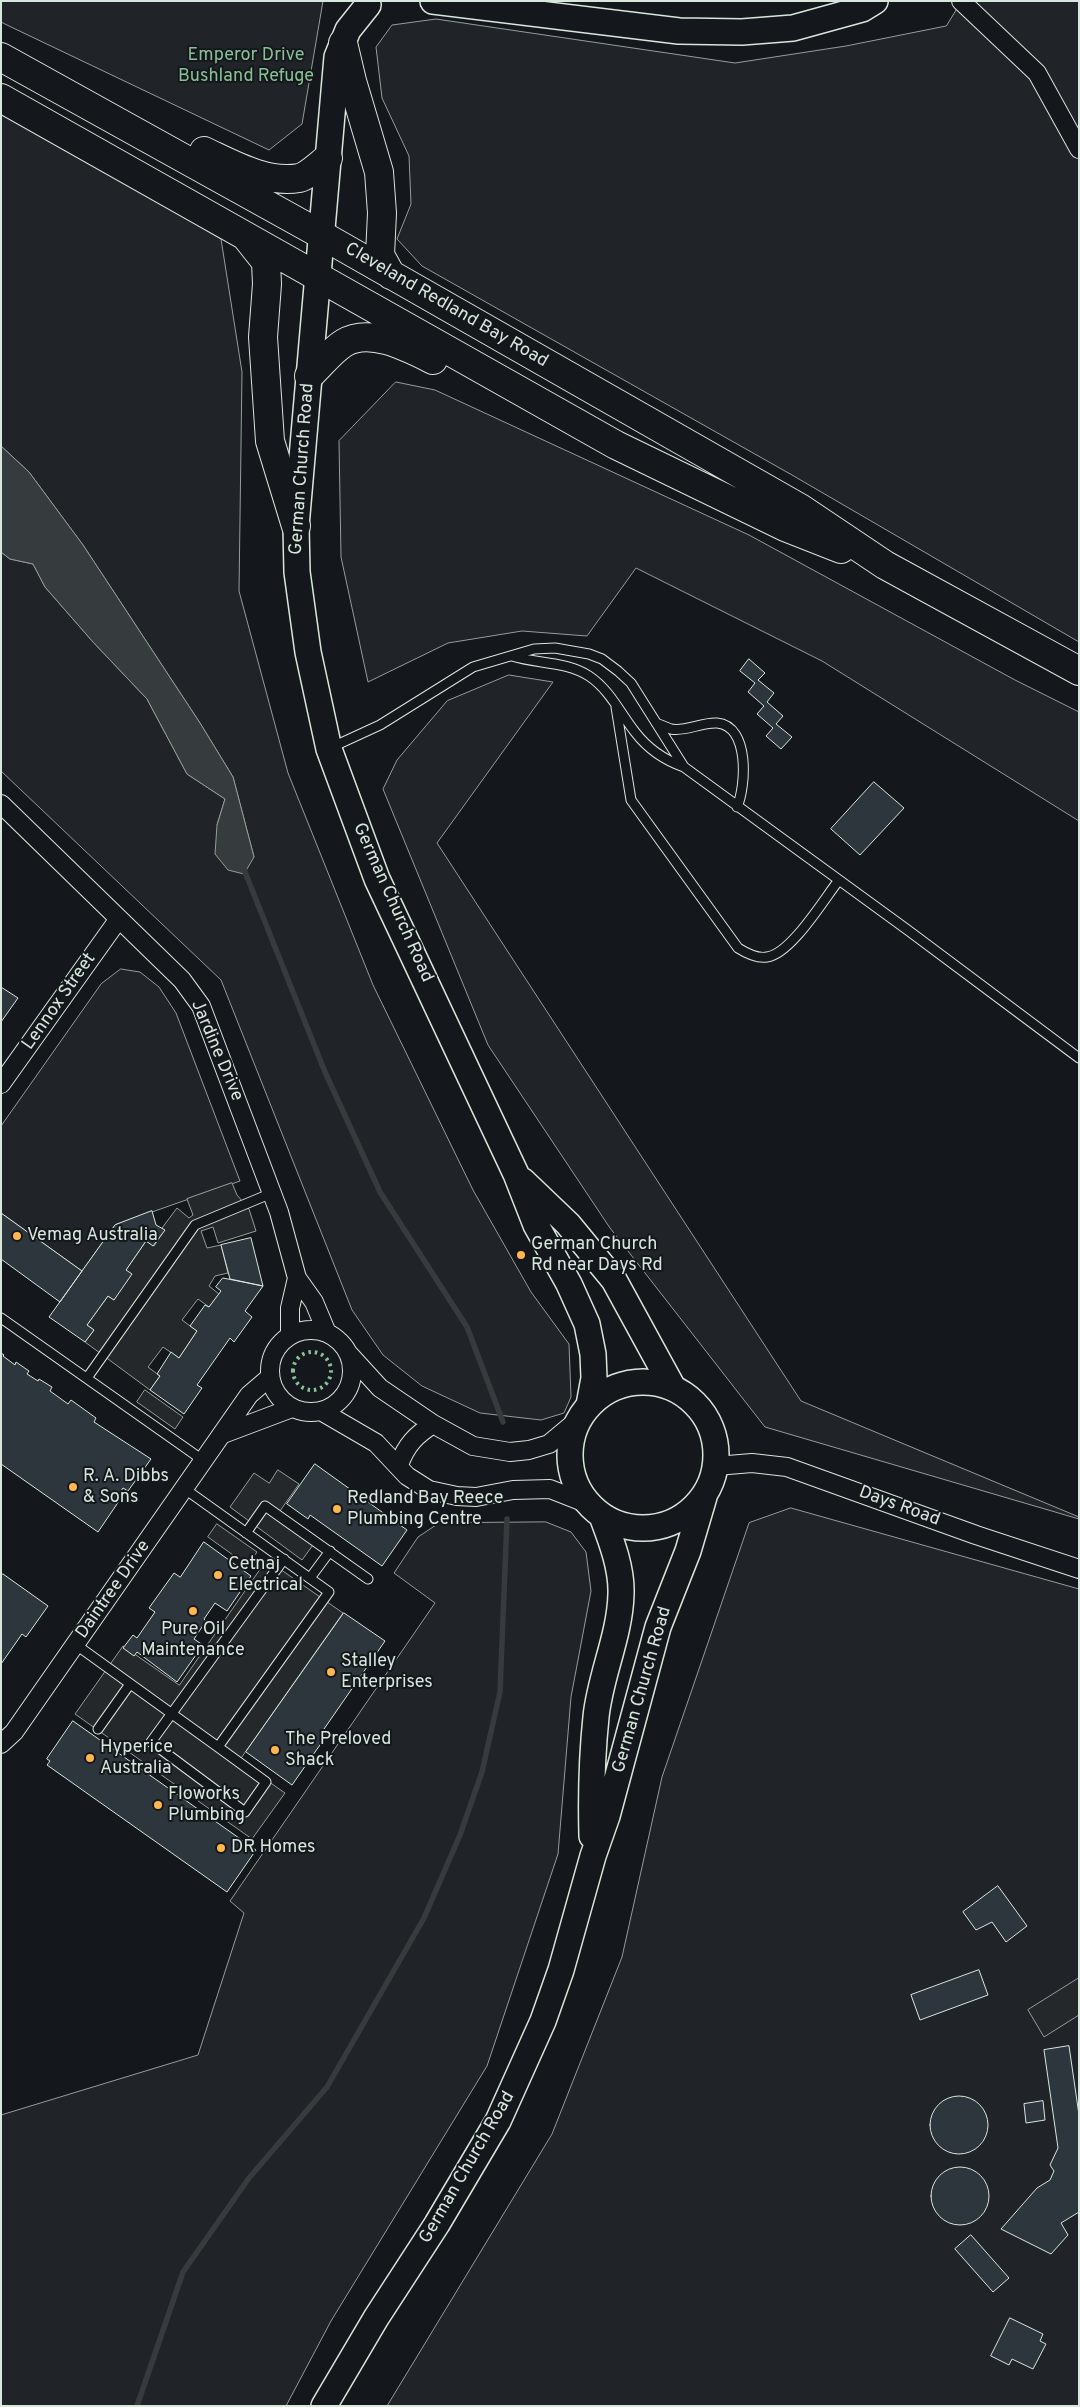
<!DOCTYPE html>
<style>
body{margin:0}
#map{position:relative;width:1080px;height:2407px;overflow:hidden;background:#14181c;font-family:Overpass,sans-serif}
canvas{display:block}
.frame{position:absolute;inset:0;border:2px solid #d8e6dc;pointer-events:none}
</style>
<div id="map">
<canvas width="1080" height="2407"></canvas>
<div class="frame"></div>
</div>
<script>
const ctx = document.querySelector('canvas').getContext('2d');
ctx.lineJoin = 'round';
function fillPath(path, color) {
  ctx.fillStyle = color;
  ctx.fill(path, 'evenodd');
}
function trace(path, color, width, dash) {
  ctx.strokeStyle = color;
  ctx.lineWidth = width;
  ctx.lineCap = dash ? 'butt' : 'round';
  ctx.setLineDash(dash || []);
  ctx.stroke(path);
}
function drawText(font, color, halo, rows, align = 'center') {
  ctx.font = font + ' Overpass,sans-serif';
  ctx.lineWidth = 4;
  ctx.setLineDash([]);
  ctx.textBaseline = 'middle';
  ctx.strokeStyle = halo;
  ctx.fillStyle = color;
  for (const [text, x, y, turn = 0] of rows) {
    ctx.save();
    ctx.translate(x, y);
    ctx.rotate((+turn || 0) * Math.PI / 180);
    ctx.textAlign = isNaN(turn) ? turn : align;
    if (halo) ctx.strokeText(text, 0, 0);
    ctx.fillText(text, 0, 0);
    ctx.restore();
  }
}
const green = new Path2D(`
 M 1,1 L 323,1 L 302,124 L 269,150 L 9,26 L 1,22 Z
 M 962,1 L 1079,1 L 1079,642 L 792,475 L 422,266 L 397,239 L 411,204 L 409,156 L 382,98 L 376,47 L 392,25 L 436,19 L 735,63 L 846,46 L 946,26 Z
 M 1,109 L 221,239 L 242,372 L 239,591 L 288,773 L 373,985 L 473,1190 L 531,1292 L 569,1344 L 571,1397 L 564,1413 L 541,1420 L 480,1413 L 422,1386 L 383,1355 L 352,1310 L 221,980 L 1,771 L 1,552 L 10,559 L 33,564 L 45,587 L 93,642 L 147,699 L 187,774 L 225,799 L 217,825 L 254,857 L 233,777 L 200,723 L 83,545 L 29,472 L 1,446 Z
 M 396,382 L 435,390 L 749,535 L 1015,680 L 1079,712 L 1079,821 L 822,661 L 636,568 L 587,636 L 522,631 L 448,643 L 368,682 L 341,557 L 339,441 Z
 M 509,675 L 553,682 L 437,843 L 801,1401 L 1079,1517 L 1079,1519 L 765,1427 L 610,1228 L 488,1045 L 383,789 L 397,760 L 447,701 Z
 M 121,969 L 140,972 L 159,987 L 176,1013 L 240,1181 L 115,1225 L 82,1271 L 1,1213 L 1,1126 L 101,984 Z
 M 791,1508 L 1079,1589 L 1079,2406 L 387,2406 L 552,2134 L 622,1957 L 662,1777 L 749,1523 Z
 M 546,1522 L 571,1532 L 586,1552 L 591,1591 L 571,1697 L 558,1854 L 487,2066 L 331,2321 L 286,2406 L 1,2406 L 1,2115 L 198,2055 L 244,1913 L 230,1901 L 435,1603 L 394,1573 L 418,1537 L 439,1523 Z`);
const parking = new Path2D(`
 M 232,1183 L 237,1195 L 249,1209 L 256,1231 L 218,1243 L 213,1227 L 201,1231 L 207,1248 L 221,1245 L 228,1273 L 215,1276 L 209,1286 L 219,1294 L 209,1307 L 198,1299 L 182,1320 L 197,1331 L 179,1358 L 163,1347 L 148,1367 L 160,1376 L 150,1390 L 85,1342 L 94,1330 L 87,1325 L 108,1296 L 114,1300 L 126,1270 L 146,1241 L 154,1246 L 164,1231 L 162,1228 L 177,1208 L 189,1218 L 193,1215 L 187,1199 Z
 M 145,1390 L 183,1417 L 175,1429 L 137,1402 Z
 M 278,1470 L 299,1484 L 275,1518 L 313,1545 L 302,1560 L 230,1507 L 254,1473 L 269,1483 Z
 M 217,1524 L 257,1552 L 247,1565 L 208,1537 Z
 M 267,1560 L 343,1613 L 239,1761 L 285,1793 L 252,1839 L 75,1714 L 123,1646 L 179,1685 Z
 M 1079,1978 L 1079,2015 L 1044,2037 L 1028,2010 Z`);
const water = new Path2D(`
 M 1,446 L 29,472 L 83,545 L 200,723 L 233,777 L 254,857 L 244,874 L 228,870 L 215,854 L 217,825 L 225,799 L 187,774 L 147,699 L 93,642 L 45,587 L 33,564 L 10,559 L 1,552 Z`);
const stream = new Path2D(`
 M 243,867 L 325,1072 L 380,1192 L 467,1327 L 503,1422
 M 137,2406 L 183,2272 L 249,2178 L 327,2087 L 424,1918 L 460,1835 L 482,1772 L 500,1692 L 507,1519`);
const building = new Path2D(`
 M 749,659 L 765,673 L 758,680 L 774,693 L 767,702 L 783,716 L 776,724 L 792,737 L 781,749 L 766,736 L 773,728 L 757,714 L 764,706 L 748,692 L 755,683 L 740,671 Z
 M 874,782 L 904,808 L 860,855 L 831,829 Z
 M 1,987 L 18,998 L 1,1022 Z
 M 152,1211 L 156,1225 L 165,1230 L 153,1246 L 146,1241 L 126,1270 L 132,1274 L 114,1300 L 108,1296 L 87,1325 L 94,1330 L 85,1342 L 49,1317 L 115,1225 Z
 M 1,1213 L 82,1271 L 60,1302 L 1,1259 Z
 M 251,1238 L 263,1286 L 230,1279 L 221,1245 Z
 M 223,1278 L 263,1286 L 245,1311 L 252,1317 L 234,1342 L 230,1338 L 197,1385 L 202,1388 L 184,1414 L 150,1390 L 160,1376 L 157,1374 L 171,1352 L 179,1358 L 197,1331 L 190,1326 L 205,1305 L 209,1307 L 221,1291 L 216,1287 Z
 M 1,1353 L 4,1355 L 3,1356 L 15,1365 L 16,1362 L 29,1371 L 27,1374 L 38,1381 L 39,1379 L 52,1387 L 50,1391 L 68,1404 L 71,1400 L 96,1418 L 94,1422 L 151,1459 L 128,1491 L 123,1488 L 116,1498 L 119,1501 L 98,1532 L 1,1464 Z
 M 315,1464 L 407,1530 L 382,1566 L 310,1515 L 308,1519 L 287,1504 Z
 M 204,1542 L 251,1576 L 227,1611 L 215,1603 L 204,1619 L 206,1621 L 194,1639 L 203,1645 L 177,1682 L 137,1652 L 134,1656 L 123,1648 L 133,1635 L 137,1638 L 155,1612 L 149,1608 L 174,1573 L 180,1577 Z
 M 3,1574 L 48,1606 L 26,1637 L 22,1634 L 1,1664 L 1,1576 Z
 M 344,1613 L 385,1641 L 324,1729 L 329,1732 L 292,1785 L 246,1752 Z
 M 73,1721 L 256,1850 L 227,1892 L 47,1765 L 50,1761 L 47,1759 Z
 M 998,1886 L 1027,1926 L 1006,1942 L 992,1922 L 976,1930 L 963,1912 Z
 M 979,1970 L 988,1995 L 920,2020 L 911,1995 Z
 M 1069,2046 L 1079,2115 L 1079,2212 L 1061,2223 L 1068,2235 L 1051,2254 L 1001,2229 L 1037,2188 L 1050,2180 L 1054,2171 L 1050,2165 L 1058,2148 L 1044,2050 Z
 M930 2125a29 29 0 1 1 58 0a29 29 0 1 1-58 0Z
 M 1043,2101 L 1045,2120 L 1026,2123 L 1024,2104 Z
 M931 2196a29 29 0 1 1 58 0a29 29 0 1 1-58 0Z
 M 971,2235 L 1009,2278 L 993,2292 L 955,2249 Z
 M 1010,2318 L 1043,2334 L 1040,2341 L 1046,2344 L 1033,2369 L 1012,2359 L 1009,2365 L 991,2356 Z`);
const lane = new Path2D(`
 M 512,656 C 537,664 566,661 589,676 C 610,690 620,713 635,732 C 648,749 664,760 684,767 L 909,931 L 1079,1058
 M 616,707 L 631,800 L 738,948 C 746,953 757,959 767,957 C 791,954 824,899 839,880
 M 656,723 C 661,725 666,727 671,729 C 685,732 702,722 717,723 C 750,726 746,786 737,807
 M 330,748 L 380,725 L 473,667 L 534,649 L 555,648 L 589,654 L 602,659 L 618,671 L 631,683 L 684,767
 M 1,1318 L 204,1461
 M 87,1378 L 195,1225 L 272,1193
 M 246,1533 L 265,1506 L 368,1579
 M 310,1578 L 330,1551
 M 75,1644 L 218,1747 L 329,1592 L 185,1489
 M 98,1729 L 130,1684
 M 218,1747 L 266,1782 L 245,1812 L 151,1742 L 284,1559`);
const street = new Path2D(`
 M 961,1 L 1037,73 L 1079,149
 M 1,804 L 182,980 L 201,1006 L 279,1212 L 297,1278 L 314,1302 L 327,1333
 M 1,1084 L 118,920
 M270 1371a41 41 0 1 1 82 0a41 41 0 1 1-82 0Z
 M 290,1335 L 290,1308 L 297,1278
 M 348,1353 L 380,1388 L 433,1424 L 473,1446 L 510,1452 L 529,1450 L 549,1444 L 579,1419
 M 321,1411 L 376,1443 L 407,1476 L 429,1490 L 457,1496 L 476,1497 L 513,1490 L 550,1489 L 588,1504
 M 223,1434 L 292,1408
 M 399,1465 C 406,1445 416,1435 433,1424
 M 716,1466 L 752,1463 L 787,1467 L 976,1535 L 1079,1569
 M 1,1744 L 14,1732 L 249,1395 L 270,1377`);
const secondary = new Path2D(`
 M 433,1 L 679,31 L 742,32 L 793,28 L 862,9 L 875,1
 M 368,5 L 348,30 L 337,57 L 296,526 L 297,572 L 308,652 L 329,749 L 377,879 L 516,1174 L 536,1225 L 569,1284 L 587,1324 L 593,1354 L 594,1378 L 589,1405
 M 523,1181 L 568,1224 L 614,1280 L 672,1386
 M570 1455a73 73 0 1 1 146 0a73 73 0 1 1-146 0Z
 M 592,1836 C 591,1798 592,1755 596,1717 C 600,1676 620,1636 621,1594 C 622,1568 611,1540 602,1516
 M 324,2406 L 376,2318 L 437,2224 L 498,2121 L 543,2021 L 561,1970 L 593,1856 L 607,1816 L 658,1627 L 688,1551 L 704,1497`);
const highway = new Path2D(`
 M 343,43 L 352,81 L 379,172 L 382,213 L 380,255 L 391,275
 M 1,57 L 320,234 L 800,508 L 885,565 L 1079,671
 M 1,98 L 616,445 L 785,527 L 841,549
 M 204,151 C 232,164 267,184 299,178 C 308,176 320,164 328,158
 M 247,238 L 266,262 L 267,284 L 263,337 L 270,441 L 296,526
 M 309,376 C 320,366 331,351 344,343 C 370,327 409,348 433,360`);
const hedge = new Path2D(`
 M293 1371a19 19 0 1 1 38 0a19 19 0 1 1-38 0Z`);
const markers = [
 [17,1236,5,"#ffb74d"],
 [521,1255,5,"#ffb74d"],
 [73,1487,5,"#ffb74d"],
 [337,1509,5,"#ffb74d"],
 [218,1575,5,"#ffb74d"],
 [193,1611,5,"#ffb74d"],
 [331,1672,5,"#ffb74d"],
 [275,1750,5,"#ffb74d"],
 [90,1758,5,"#ffb74d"],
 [158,1805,5,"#ffb74d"],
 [221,1848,5,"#ffb74d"]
];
const parkNames = [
 ["Emperor Drive",246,56],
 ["Bushland Refuge",246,77]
];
const streetNames = [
 ["Cleveland Redland Bay Road",446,306,30],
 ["German Church Road",303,469,-86],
 ["German Church Road",392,903,66],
 ["Lennox Street",60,1002,-55],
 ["Jardine Drive",216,1051,67],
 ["Days Road",899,1507,20],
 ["Daintree Drive",114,1590,-55],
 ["German Church Road",643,1690,-74],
 ["German Church Road",468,2168,-60]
];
const poiNames = [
 ["Vemag Australia",27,1236],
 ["German Church",531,1245],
 ["Rd near Days Rd",531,1266],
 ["R. A. Dibbs",83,1477],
 ["& Sons",83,1498],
 ["Redland Bay Reece",347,1499],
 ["Plumbing Centre",347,1520],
 ["Cetnaj",228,1565],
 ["Electrical",228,1586],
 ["Pure Oil",193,1630,"center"],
 ["Maintenance",193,1651,"center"],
 ["Stalley",341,1662],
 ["Enterprises",341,1683],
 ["The Preloved",285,1740],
 ["Shack",285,1761],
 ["Hyperice",100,1748],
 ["Australia",100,1769],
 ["Floworks",168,1795],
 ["Plumbing",168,1816],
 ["DR Homes",231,1848]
];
fillPath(green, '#202428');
trace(green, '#939e99', 1);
fillPath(parking, '#24282b');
trace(parking, '#939e99', 1);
fillPath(water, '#363b3e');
trace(water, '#939e99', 1);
trace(stream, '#363b3e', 5.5);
fillPath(building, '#2c363c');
trace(building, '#d8e6dc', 1);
trace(lane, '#d8e6dc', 11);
trace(street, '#d8e6dc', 20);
trace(secondary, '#d8e6dc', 28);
trace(highway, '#d8e6dc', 30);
trace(lane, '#14181c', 9);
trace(street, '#14181c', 18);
trace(secondary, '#14181c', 25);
trace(highway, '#14181c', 28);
trace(hedge, '#8ac095', 4, [2.5, 4]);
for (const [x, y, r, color] of markers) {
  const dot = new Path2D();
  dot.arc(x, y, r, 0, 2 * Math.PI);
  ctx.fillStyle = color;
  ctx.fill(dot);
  trace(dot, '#14181c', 2);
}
drawText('18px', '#8ac095', '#14181c', parkNames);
drawText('18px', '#d8e6dc', '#14181c', streetNames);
drawText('18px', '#d8e6dc', '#14181c', poiNames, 'left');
</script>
